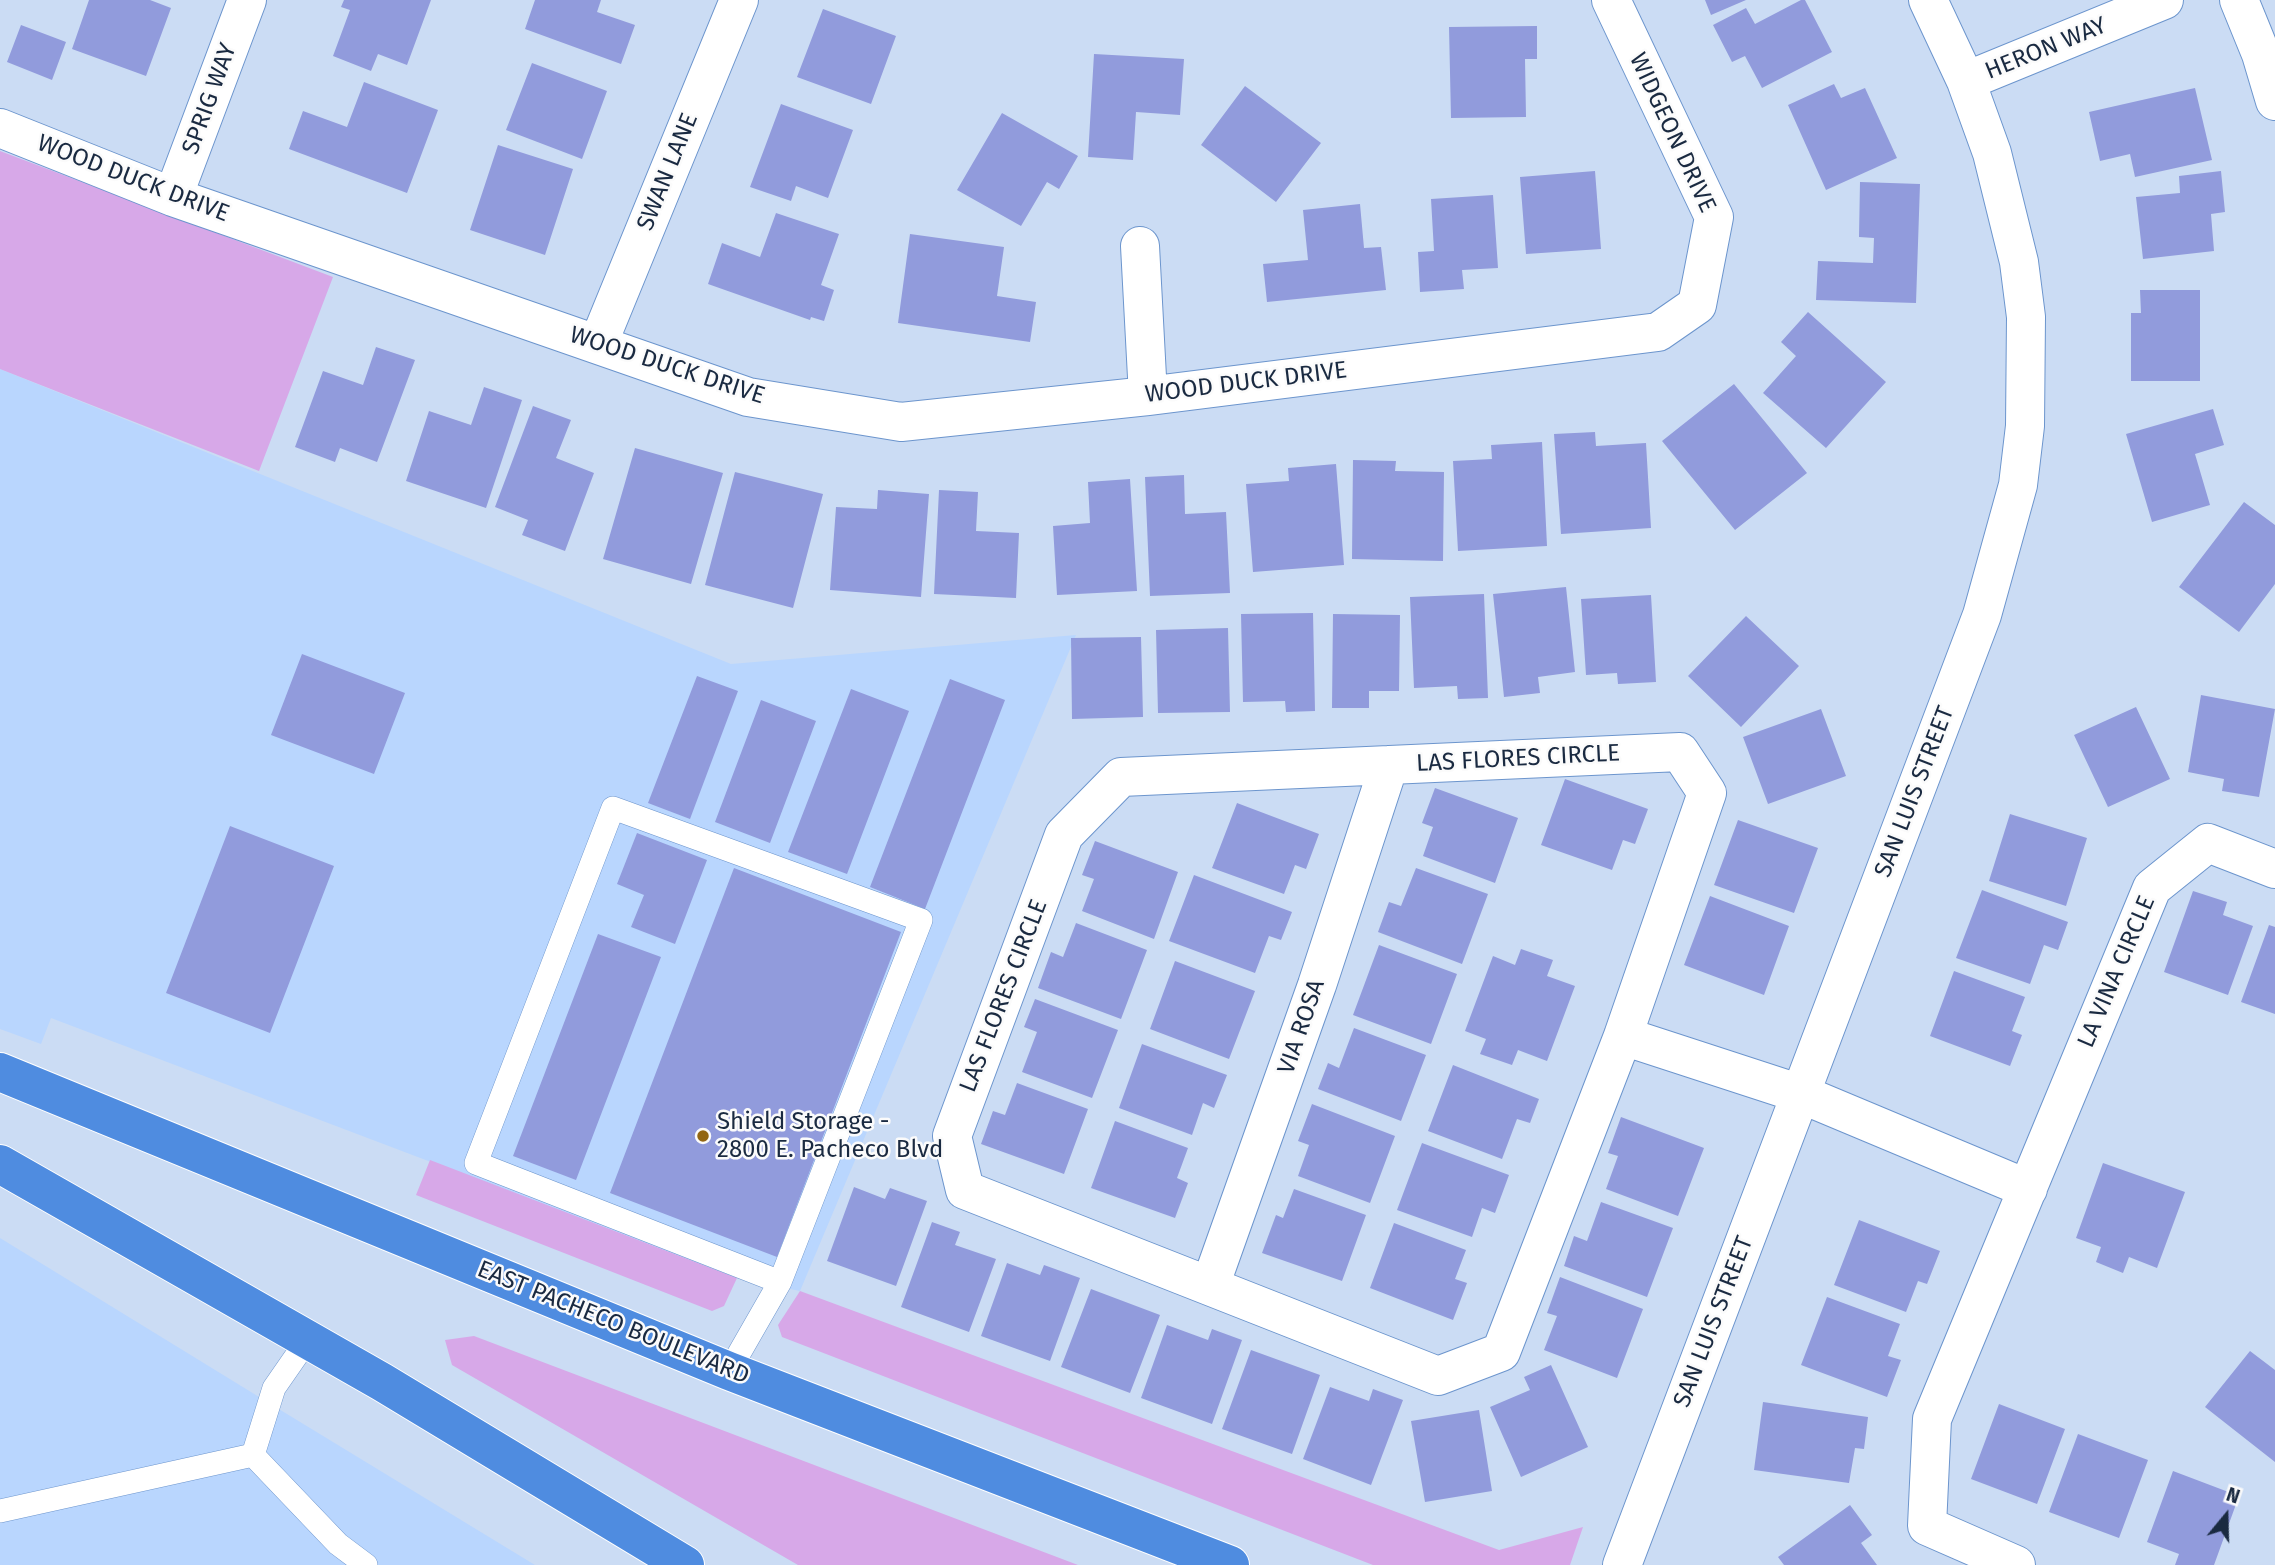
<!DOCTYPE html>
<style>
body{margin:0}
#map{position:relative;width:2275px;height:1565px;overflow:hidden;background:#cbdcf4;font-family:"Fira Sans",sans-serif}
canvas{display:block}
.north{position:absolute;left:2191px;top:1481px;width:70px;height:70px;-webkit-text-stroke:5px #fbfbfb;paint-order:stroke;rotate:19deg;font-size:19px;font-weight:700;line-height:28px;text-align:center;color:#1a2a41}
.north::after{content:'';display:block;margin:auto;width:24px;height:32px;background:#1a2a41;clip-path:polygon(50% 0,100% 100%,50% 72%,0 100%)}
</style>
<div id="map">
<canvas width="2275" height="1565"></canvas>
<div class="north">N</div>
</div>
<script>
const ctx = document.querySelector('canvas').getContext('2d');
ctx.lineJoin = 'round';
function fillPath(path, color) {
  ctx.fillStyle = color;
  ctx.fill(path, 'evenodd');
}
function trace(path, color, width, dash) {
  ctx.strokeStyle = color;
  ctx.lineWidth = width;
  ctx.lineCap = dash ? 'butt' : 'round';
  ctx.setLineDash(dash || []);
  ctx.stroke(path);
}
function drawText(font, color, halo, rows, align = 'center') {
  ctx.font = font + ' "Fira Sans",sans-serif';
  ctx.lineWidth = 5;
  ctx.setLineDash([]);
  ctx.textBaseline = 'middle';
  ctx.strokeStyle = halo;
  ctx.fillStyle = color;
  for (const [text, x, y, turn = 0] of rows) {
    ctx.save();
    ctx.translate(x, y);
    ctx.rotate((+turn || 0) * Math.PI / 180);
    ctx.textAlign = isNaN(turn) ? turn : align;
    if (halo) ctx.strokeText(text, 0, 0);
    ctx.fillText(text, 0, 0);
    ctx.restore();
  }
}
const built = new Path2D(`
 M 0,369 L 731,664 L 1076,635 L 800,1291 L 737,1278 L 51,1018 L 41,1044 L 0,1029 Z
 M 0,1238 L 264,1400 L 535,1565 L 0,1565 Z`);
const green = new Path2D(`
 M 0,151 L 333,277 L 259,471 L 0,369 Z
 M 430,1160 L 737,1278 L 724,1306 L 712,1311 L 416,1195 Z
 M 800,1291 L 1499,1550 L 1583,1527 L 1570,1565 L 1373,1565 L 782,1337 L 778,1325 Z
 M 474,1336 L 1078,1565 L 798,1565 L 452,1365 L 445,1340 Z`);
const building = new Path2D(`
 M 89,0 L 150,0 L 171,8 L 146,76 L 72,49 Z
 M 344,0 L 431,0 L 407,65 L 378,54 L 371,71 L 333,56 L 350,10 L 341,7 Z
 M 535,0 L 601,0 L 597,12 L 635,25 L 621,64 L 525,29 Z
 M 1705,0 L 1746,0 L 1711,15 Z
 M 1801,0 L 1805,0 L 1832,52 L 1762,88 L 1745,56 L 1732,62 L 1713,25 L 1746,8 L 1755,24 Z
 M 823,9 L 896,36 L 871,104 L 797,77 Z
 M 21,25 L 66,42 L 52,80 L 7,62 Z
 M 1537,26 L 1537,59 L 1525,59 L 1526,117 L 1451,118 L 1449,27 Z
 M 1094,54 L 1184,59 L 1180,115 L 1136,112 L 1133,160 L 1088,157 Z
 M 532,63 L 607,91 L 582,159 L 506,130 Z
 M 364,82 L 438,110 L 407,193 L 289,149 L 303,111 L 347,127 Z
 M 1834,84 L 1841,98 L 1865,88 L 1897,158 L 1826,190 L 1788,105 Z
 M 1245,86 L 1321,143 L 1276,202 L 1201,145 Z
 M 2195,88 L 2212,160 L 2135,177 L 2130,154 L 2100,161 L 2089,112 Z
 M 781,104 L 853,130 L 828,198 L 796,186 L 791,201 L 750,187 Z
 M 1002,113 L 1078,156 L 1059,189 L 1047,182 L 1021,226 L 957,190 Z
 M 498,145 L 573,169 L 545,255 L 470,230 Z
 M 1595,171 L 1601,249 L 1526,254 L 1520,177 Z
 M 2221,171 L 2225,212 L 2211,214 L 2214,251 L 2143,259 L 2136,197 L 2180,193 L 2179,176 Z
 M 1860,182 L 1920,184 L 1916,303 L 1816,300 L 1818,261 L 1873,263 L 1874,238 L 1859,237 Z
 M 1493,195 L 1498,268 L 1462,270 L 1464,289 L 1420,292 L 1418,252 L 1434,251 L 1431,199 Z
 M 1360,204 L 1364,248 L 1381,247 L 1386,290 L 1267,302 L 1263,264 L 1308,260 L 1303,210 Z
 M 776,213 L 839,234 L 821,285 L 834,290 L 824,321 L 811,317 L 810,320 L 708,284 L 722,243 L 760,257 Z
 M 910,234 L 1004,247 L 997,296 L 1036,302 L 1030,342 L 898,323 Z
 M 2140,290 L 2200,290 L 2200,381 L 2131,381 L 2131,313 L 2141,313 Z
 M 1808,312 L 1886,382 L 1826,448 L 1763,393 L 1796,356 L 1781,342 Z
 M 376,347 L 415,360 L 377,462 L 340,448 L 335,462 L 295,447 L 323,371 L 363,385 Z
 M 1734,384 L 1807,473 L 1735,530 L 1662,441 Z
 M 484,387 L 522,400 L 486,508 L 406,481 L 429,411 L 471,425 Z
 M 533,406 L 571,420 L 556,458 L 594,473 L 565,551 L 522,535 L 528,520 L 495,507 Z
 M 2213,409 L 2224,445 L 2195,454 L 2210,505 L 2152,522 L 2126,434 Z
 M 1595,432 L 1596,446 L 1646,443 L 1651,528 L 1561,534 L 1554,434 Z
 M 1542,442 L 1547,546 L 1458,551 L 1453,461 L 1492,459 L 1491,445 Z
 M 635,448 L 723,473 L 691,584 L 603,559 Z
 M 1353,460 L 1396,461 L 1395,471 L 1444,472 L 1443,561 L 1352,559 Z
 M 1336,464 L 1344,565 L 1253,572 L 1246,484 L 1289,481 L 1288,468 Z
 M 735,472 L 823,494 L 793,608 L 705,585 Z
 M 1184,475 L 1185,514 L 1226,512 L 1230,593 L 1150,596 L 1145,477 Z
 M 1130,479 L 1137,591 L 1057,595 L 1053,526 L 1090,523 L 1088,482 Z
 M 878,490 L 929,494 L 921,597 L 830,590 L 836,507 L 877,509 Z
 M 939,490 L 978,492 L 976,531 L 1019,533 L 1016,598 L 934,594 Z
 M 2244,502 L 2275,525 L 2275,584 L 2239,632 L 2179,587 Z
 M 1566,587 L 1575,672 L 1538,677 L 1540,693 L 1504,697 L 1493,594 Z
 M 1484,594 L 1488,698 L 1458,699 L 1457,686 L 1414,688 L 1410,597 Z
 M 1651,595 L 1656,682 L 1618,684 L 1617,673 L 1586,675 L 1581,599 Z
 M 1313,613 L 1315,711 L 1286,712 L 1285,701 L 1243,702 L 1241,614 Z
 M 1333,614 L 1400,615 L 1399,691 L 1369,691 L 1369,708 L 1332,708 Z
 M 1746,616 L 1799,666 L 1741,727 L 1688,676 Z
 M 1228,628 L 1230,712 L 1158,713 L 1156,630 Z
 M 1141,637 L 1143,717 L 1072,719 L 1071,638 Z
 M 302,654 L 405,693 L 374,774 L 271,735 Z
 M 697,676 L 738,691 L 690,819 L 648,803 Z
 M 950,679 L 1005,700 L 925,909 L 870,887 Z
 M 851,689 L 909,711 L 847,874 L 788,852 Z
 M 2201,695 L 2275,709 L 2259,797 L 2222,791 L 2224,779 L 2188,772 Z
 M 761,700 L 816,721 L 770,843 L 715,822 Z
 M 2136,707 L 2170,779 L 2108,807 L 2074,735 Z
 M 1821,709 L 1846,776 L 1768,804 L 1743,737 Z
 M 1565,779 L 1648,809 L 1635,844 L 1623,840 L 1612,870 L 1541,845 Z
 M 1435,788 L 1518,818 L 1495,883 L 1423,856 L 1433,827 L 1422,823 Z
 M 1237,803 L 1319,834 L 1306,869 L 1295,865 L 1284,894 L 1212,868 Z
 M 2010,814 L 2087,838 L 2066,906 L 1989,881 Z
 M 1738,820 L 1818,848 L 1794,913 L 1714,885 Z
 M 230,826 L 334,866 L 270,1033 L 166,993 Z
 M 637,833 L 707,860 L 675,944 L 631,927 L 644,895 L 617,884 Z
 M 1095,841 L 1178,872 L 1154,939 L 1082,911 L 1094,879 L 1082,875 Z
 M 734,868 L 901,932 L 777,1257 L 610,1193 Z
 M 1416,868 L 1488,894 L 1462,964 L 1378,932 L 1389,902 L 1401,906 Z
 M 1194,875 L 1292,912 L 1281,940 L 1269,936 L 1255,973 L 1169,941 Z
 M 1982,890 L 2068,922 L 2058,950 L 2044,945 L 2030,984 L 1956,958 Z
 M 2193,891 L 2227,902 L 2223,915 L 2253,926 L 2228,995 L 2164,972 Z
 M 1710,896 L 1789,926 L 1764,995 L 1684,965 Z
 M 1076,923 L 1147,950 L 1121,1019 L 1038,988 L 1051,952 L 1063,957 Z
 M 2269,925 L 2275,927 L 2275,1014 L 2241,1002 Z
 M 598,934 L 661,957 L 576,1180 L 513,1156 Z
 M 1379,945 L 1457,974 L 1431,1044 L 1353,1015 Z
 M 1521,949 L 1553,960 L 1547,976 L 1575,986 L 1547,1061 L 1518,1050 L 1512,1065 L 1480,1054 L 1486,1039 L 1465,1031 L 1493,956 L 1515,965 Z
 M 1175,961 L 1255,991 L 1229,1059 L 1150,1029 Z
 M 1954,971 L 2025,997 L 2012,1031 L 2022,1035 L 2010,1066 L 1930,1036 Z
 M 1035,999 L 1118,1030 L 1092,1098 L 1022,1072 L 1037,1032 L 1024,1027 Z
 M 1354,1028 L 1426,1055 L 1401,1121 L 1318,1089 L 1328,1063 L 1339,1068 Z
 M 1142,1044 L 1227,1075 L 1214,1108 L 1203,1103 L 1192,1135 L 1119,1108 Z
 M 1453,1065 L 1539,1099 L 1530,1123 L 1517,1119 L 1502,1159 L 1428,1131 Z
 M 1017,1083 L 1088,1109 L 1064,1174 L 981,1144 L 993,1111 L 1005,1115 Z
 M 1312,1104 L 1395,1136 L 1370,1203 L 1298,1176 L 1309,1145 L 1298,1141 Z
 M 1621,1117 L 1704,1148 L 1678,1216 L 1606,1189 L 1618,1156 L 1608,1153 Z
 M 1115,1121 L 1188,1148 L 1177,1178 L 1188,1183 L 1175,1218 L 1091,1188 Z
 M 1422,1143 L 1509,1175 L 1495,1213 L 1482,1208 L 1472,1237 L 1397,1210 Z
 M 2103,1163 L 2185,1192 L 2157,1268 L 2129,1257 L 2123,1273 L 2096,1262 L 2101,1247 L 2076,1238 Z
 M 854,1187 L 885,1199 L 890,1188 L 927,1201 L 896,1286 L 827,1261 Z
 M 1294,1189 L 1366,1215 L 1342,1281 L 1262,1253 L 1276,1215 L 1283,1218 Z
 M 1601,1202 L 1673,1228 L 1647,1297 L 1564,1266 L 1574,1236 L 1587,1241 Z
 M 1859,1220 L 1940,1251 L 1927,1284 L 1918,1281 L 1906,1312 L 1834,1285 Z
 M 932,1222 L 960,1232 L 955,1245 L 996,1259 L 969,1332 L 901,1307 Z
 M 1394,1223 L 1466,1250 L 1455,1279 L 1467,1283 L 1453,1320 L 1370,1288 Z
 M 1007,1263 L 1040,1275 L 1044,1265 L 1080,1278 L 1050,1361 L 981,1336 Z
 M 1560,1277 L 1643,1309 L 1617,1378 L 1544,1350 L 1557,1316 L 1547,1313 Z
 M 1091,1289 L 1160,1315 L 1130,1393 L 1061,1367 Z
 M 1827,1297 L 1900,1324 L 1888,1356 L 1901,1360 L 1887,1397 L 1801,1365 Z
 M 1167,1325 L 1208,1340 L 1212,1329 L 1242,1340 L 1212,1424 L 1141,1398 Z
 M 1251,1350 L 1320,1375 L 1292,1454 L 1222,1429 Z
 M 2250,1351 L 2275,1370 L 2275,1462 L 2205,1407 Z
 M 1551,1365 L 1588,1447 L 1521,1477 L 1490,1407 L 1530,1390 L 1524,1377 Z
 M 1330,1387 L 1369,1401 L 1373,1389 L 1403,1400 L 1371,1485 L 1303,1459 Z
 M 1763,1402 L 1868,1417 L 1864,1449 L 1855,1448 L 1849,1483 L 1754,1470 Z
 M 1999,1404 L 2065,1429 L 2037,1504 L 1971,1479 Z
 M 1479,1410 L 1492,1491 L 1425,1502 L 1411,1421 Z
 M 2078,1434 L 2148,1460 L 2119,1538 L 2049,1512 Z
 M 2173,1471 L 2239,1496 L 2214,1565 L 2175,1565 L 2179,1554 L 2147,1542 Z
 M 1850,1505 L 1872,1535 L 1861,1543 L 1877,1565 L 1784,1565 L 1778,1557 Z`);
const lane = new Path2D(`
 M 729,1371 L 780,1282 L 921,920 L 613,808 L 476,1163 L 780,1282
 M 253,1455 L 338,1544 L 366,1565
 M 253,1455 L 274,1388 L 308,1339
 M 0,1511 L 253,1455`);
const street = new Path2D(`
 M 2239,0 L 2261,54 L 2275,101
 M 1966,81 L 2164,0
 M 0,128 L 173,197 L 748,397 L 901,422 L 1148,396 L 1658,332 L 1697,305 L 1714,217 L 1611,0
 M 173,197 L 247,0
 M 1140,246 L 1148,396
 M 598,344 L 739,0
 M 1680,752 L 1707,793 L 1623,1036 L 1501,1352 L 1438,1376 L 965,1190 L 952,1136 L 1064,835 L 1121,777 Z
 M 1623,1036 L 1801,1094 L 2028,1189
 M 1210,1286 L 1317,985 L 1389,765
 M 1622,1565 L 1982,615 L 2018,485 L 2025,426 L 2026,317 L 2019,262 L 1992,153 L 1966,81 L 1928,0
 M 2016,1565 L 1927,1526 L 1932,1419 L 2152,888 L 2208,843 L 2275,869`);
const highway = new Path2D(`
 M 0,1072 L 729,1371 L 1230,1565
 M 0,1164 L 382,1382 L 685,1565`);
const markers = [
 [703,1136,7,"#936612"]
];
const streetNames = [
 ["HERON WAY",2046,49,-22],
 ["SPRIG WAY",210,99,-70],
 ["WIDGEON DRIVE",1672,133,65],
 ["SWAN LANE",668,172,-68],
 ["WOOD DUCK DRIVE",133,179,21],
 ["WOOD DUCK DRIVE",667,366,18],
 ["WOOD DUCK DRIVE",1246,383,-7],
 ["LAS FLORES CIRCLE",1518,759,-3],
 ["SAN LUIS STREET",1915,792,-69],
 ["LA VINA CIRCLE",2117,972,-67],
 ["LAS FLORES CIRCLE",1004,996,-69],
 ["VIA ROSA",1302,1027,-71],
 ["SAN LUIS STREET",1714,1322,-69],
 ["EAST PACHECO BOULEVARD",613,1323,22]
];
const poiNames = [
 ["Shield Storage -",717,1122],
 ["2800 E. Pacheco Blvd",717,1150]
];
fillPath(built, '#b9d6fe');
fillPath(green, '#d7a8e8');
fillPath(building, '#919bdc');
trace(lane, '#6c95cd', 24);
trace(street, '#6c95cd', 40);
trace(highway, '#fff', 40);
trace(lane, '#fff', 23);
trace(street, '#fff', 38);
trace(highway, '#4f8ce0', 38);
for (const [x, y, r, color] of markers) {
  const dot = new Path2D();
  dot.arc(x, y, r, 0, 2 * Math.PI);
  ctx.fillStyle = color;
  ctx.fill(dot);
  trace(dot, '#fbfbfb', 2.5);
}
drawText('24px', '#1a2a41', '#fbfbfb', streetNames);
drawText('24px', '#1a2a41', '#fbfbfb', poiNames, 'left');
</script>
